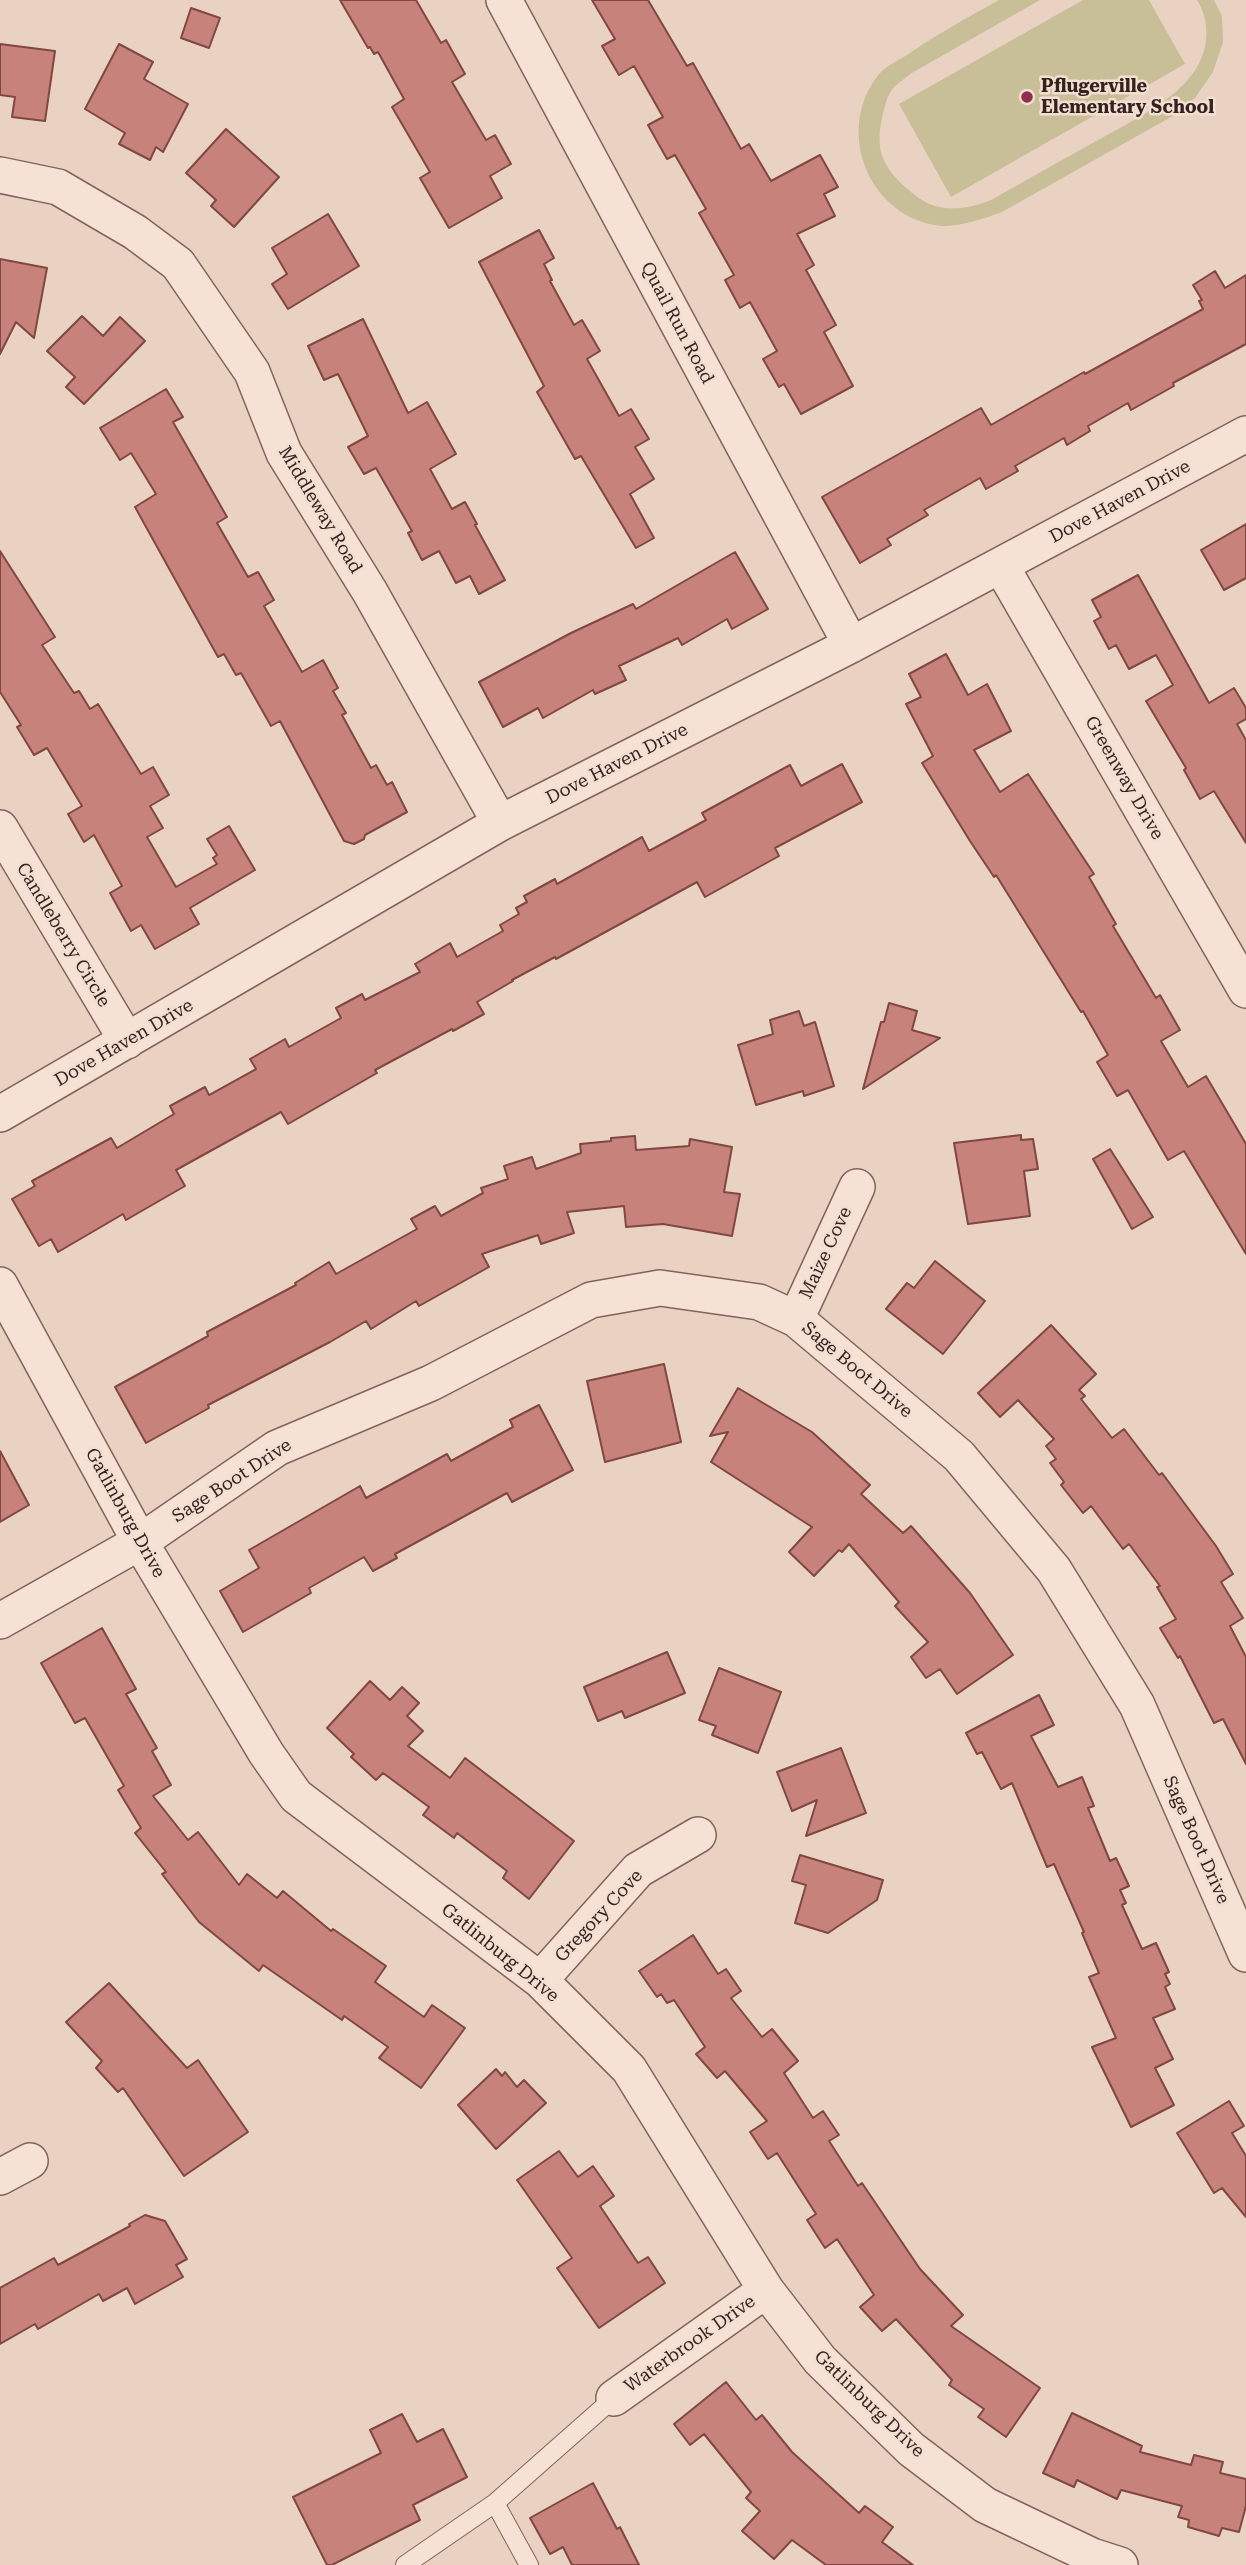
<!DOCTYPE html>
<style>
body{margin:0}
canvas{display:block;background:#ead2c3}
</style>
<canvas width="1246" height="2565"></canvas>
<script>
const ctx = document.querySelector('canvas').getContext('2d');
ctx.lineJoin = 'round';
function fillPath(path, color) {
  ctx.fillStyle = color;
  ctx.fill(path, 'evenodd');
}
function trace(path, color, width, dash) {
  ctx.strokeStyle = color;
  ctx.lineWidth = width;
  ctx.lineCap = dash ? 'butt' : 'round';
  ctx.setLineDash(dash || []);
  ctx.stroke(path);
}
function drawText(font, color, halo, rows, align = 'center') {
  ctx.font = font + ' "Roboto Serif",serif';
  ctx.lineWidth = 5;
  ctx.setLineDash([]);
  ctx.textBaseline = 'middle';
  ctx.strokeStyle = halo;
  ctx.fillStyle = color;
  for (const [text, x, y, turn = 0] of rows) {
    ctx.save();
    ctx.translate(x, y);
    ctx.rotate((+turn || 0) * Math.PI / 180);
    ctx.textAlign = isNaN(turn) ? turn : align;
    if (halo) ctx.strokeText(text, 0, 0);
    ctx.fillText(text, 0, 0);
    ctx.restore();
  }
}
const green = new Path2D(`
 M 999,0 L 1040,0 L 910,74 C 905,79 898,83 893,88 C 887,96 885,105 883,114 C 875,146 880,164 905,187 C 912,193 923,202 932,205 C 951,212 973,207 991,200 C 1030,178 1069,156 1109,134 C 1134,120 1164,105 1185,83 C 1207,60 1214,28 1197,0 L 1214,0 L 1222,16 L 1223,42 L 1213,72 L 1195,98 L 1171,117 L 1002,212 C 982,219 956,229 934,225 C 865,212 835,126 880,73 C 887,66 898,60 907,55 C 936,35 968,17 999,0 Z
 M 1083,0 L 1149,0 L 1185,64 L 951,197 L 899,104 Z`);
const building = new Path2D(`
 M 340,0 L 416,0 L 441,43 L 446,40 L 465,74 L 452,82 L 486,140 L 495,135 L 511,164 L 490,176 L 502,198 L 449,228 L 420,178 L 430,172 L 392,107 L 404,99 L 378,52 L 374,54 L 370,47 L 368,48 Z
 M 592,0 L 648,0 L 687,66 L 693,63 L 741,149 L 749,144 L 771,181 L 820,155 L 838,187 L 824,194 L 835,216 L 797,234 L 814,265 L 806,270 L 836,325 L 824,332 L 853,386 L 801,414 L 784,384 L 779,387 L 763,359 L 777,351 L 750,302 L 740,308 L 725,280 L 734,275 L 699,213 L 706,209 L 675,155 L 667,159 L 648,125 L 663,117 L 634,66 L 619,75 L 602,46 L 615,39 Z
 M 191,8 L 220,18 L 209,48 L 181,38 Z
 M 0,44 L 55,51 L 45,121 L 12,117 L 15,97 L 0,95 Z
 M 119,44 L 153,62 L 144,79 L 188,104 L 163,152 L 156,147 L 150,160 L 119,144 L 125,133 L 85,109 Z
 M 226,129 L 279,177 L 234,227 L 211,206 L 216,200 L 186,173 Z
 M 328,214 L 359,266 L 288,309 L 272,284 L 287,274 L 272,248 Z
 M 539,230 L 554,258 L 544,264 L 552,280 L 550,281 L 574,325 L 582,320 L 600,351 L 587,359 L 619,416 L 631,409 L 649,439 L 635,447 L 654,479 L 630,494 L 654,538 L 636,548 L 581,456 L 575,459 L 537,392 L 544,386 L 479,262 Z
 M 0,259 L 47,268 L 34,338 L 16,322 L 0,354 Z
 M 1215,271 L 1225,288 L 1246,275 L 1246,344 L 1173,383 L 1174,386 L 1131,410 L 1128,403 L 1088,426 L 1090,431 L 1067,445 L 1064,438 L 1015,466 L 1018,471 L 986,489 L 980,478 L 924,510 L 928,515 L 887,539 L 891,545 L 860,563 L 822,497 L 981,408 L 991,425 L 1084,372 L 1085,374 L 1203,309 L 1199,301 L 1202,300 L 1193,285 Z
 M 82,316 L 103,336 L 120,317 L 145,341 L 84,404 L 66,387 L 75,377 L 47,351 Z
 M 363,319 L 408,413 L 427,402 L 456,454 L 430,469 L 452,509 L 465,502 L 477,524 L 475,525 L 505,580 L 479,594 L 470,576 L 456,583 L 439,551 L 422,560 L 408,533 L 412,531 L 376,468 L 364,474 L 348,447 L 368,436 L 338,374 L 324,380 L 308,346 Z
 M 166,389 L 183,417 L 173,422 L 227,517 L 217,523 L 248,577 L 258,572 L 274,600 L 264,606 L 302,672 L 323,660 L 338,688 L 333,691 L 346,713 L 342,715 L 371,768 L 376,765 L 387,785 L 392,782 L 407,812 L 365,835 L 364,839 L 354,844 L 344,841 L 280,721 L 271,726 L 241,673 L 236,675 L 224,654 L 218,657 L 135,507 L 156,494 L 131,453 L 120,460 L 100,428 Z
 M 1246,524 L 1246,578 L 1224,590 L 1201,550 Z
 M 0,551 L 55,637 L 42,645 L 74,693 L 79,691 L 90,709 L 98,704 L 141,774 L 153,767 L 169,795 L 150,806 L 163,828 L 147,837 L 176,887 L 217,864 L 213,858 L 217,855 L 207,839 L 229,826 L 255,870 L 190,908 L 199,924 L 155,949 L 141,925 L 131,931 L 110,893 L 122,886 L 94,835 L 84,842 L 68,814 L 82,806 L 47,748 L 34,755 L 17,727 L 21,725 L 0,692 Z
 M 735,552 L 768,609 L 732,629 L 727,619 L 682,645 L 678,638 L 619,666 L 626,680 L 595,694 L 593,690 L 543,718 L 538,708 L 503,727 L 479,682 L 571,633 L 633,604 L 636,609 Z
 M 1138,575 L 1209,703 L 1234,688 L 1246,708 L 1246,719 L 1237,724 L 1246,740 L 1246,843 L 1214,791 L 1200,799 L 1184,770 L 1186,768 L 1146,701 L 1173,685 L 1156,655 L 1129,669 L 1116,645 L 1109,649 L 1094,621 L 1101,617 L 1092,600 Z
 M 946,654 L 968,695 L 987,684 L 1011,731 L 974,750 L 1000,792 L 1028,774 L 1094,874 L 1089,877 L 1116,924 L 1113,926 L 1156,998 L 1160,995 L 1180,1030 L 1161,1041 L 1188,1087 L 1206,1076 L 1246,1144 L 1246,1254 L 1184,1151 L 1168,1160 L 1128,1090 L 1117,1096 L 1097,1062 L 1108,1055 L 1083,1011 L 1081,1012 L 996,875 L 994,877 L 970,841 L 922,763 L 933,756 L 906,704 L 921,697 L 909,674 Z
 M 842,764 L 862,802 L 775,848 L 779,856 L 705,897 L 697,882 L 556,959 L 555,957 L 512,980 L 513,981 L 477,1002 L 484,1014 L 453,1031 L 452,1029 L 375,1070 L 377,1073 L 288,1124 L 281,1112 L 176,1170 L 185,1186 L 126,1220 L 123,1214 L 58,1252 L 51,1239 L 39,1246 L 12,1199 L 35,1186 L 32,1181 L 111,1138 L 117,1148 L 174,1114 L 170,1106 L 205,1087 L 209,1095 L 256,1069 L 250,1059 L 285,1039 L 289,1047 L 341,1018 L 336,1008 L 362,994 L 365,1000 L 420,972 L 415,964 L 450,943 L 457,957 L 503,931 L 500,925 L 519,914 L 516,908 L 527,902 L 524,896 L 555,879 L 557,884 L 642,837 L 649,851 L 706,820 L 702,813 L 790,765 L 801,786 Z
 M 889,1003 L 917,1011 L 912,1030 L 940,1038 L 863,1089 L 881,1022 L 884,1022 Z
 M 799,1011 L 804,1026 L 815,1022 L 834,1086 L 804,1096 L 803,1091 L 756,1105 L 738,1045 L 773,1034 L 770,1020 Z
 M 1021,1135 L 1021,1140 L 1033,1139 L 1038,1169 L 1024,1171 L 1030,1216 L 968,1224 L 954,1143 Z
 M 635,1136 L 636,1150 L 689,1146 L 690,1139 L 732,1147 L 724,1192 L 740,1194 L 732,1236 L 663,1224 L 626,1227 L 624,1206 L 567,1212 L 574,1233 L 541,1244 L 538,1235 L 482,1254 L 489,1267 L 419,1306 L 416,1301 L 371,1329 L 366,1321 L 330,1342 L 208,1405 L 209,1408 L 146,1443 L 115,1387 L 208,1336 L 207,1332 L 296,1285 L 295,1283 L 329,1262 L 336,1274 L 417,1229 L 411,1219 L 435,1206 L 441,1216 L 483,1193 L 481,1188 L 508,1179 L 504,1166 L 532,1157 L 536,1169 L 581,1153 L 580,1144 L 611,1141 L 611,1138 Z
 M 1110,1149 L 1153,1217 L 1132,1229 L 1093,1159 Z
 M 935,1261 L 985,1301 L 943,1354 L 886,1309 L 907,1283 L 914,1288 Z
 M 1051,1325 L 1096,1374 L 1079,1390 L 1085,1396 L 1081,1399 L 1112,1438 L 1124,1429 L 1159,1475 L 1162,1473 L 1216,1546 L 1233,1574 L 1221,1582 L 1243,1618 L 1230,1626 L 1246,1657 L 1246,1764 L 1223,1719 L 1214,1723 L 1180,1656 L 1178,1658 L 1160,1628 L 1176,1619 L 1157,1587 L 1160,1586 L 1129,1544 L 1123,1549 L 1091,1506 L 1083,1513 L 1061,1485 L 1064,1482 L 1050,1463 L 1056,1459 L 1046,1446 L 1054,1439 L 1018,1400 L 1000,1417 L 978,1393 Z
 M 664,1364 L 681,1442 L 605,1462 L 587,1381 Z
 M 738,1388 L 812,1432 L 870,1485 L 861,1494 L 903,1533 L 911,1526 L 970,1593 L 1013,1655 L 957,1694 L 940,1669 L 926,1678 L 911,1657 L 928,1642 L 895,1606 L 899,1602 L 849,1544 L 842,1552 L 839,1550 L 814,1576 L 789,1552 L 812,1527 L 711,1462 L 728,1432 L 710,1436 Z
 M 539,1405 L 573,1470 L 512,1502 L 507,1493 L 395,1554 L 397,1558 L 373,1571 L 364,1557 L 309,1588 L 311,1593 L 243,1632 L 220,1591 L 259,1568 L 249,1550 L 360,1486 L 366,1498 L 447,1454 L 451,1461 L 513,1427 L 510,1420 Z
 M 0,1451 L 29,1505 L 0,1522 Z
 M 102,1628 L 136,1689 L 126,1694 L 157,1748 L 152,1751 L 171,1785 L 153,1796 L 188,1840 L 198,1832 L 239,1885 L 247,1874 L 277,1898 L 283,1891 L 331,1931 L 333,1929 L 386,1966 L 375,1982 L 424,2017 L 432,2005 L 465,2028 L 421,2088 L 379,2058 L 388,2047 L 344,2016 L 342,2020 L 263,1965 L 259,1971 L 199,1922 L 162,1874 L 166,1872 L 135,1833 L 141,1828 L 118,1790 L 124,1786 L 85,1718 L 75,1723 L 41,1663 Z
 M 667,1652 L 685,1693 L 625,1718 L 622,1711 L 598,1721 L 584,1687 Z
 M 719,1668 L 781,1692 L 758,1753 L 712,1735 L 716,1726 L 699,1720 Z
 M 370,1681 L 390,1700 L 402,1687 L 419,1703 L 407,1716 L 423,1731 L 408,1746 L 450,1778 L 465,1758 L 574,1841 L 529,1899 L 503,1878 L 507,1871 L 457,1833 L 454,1838 L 423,1815 L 429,1807 L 383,1773 L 376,1780 L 351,1757 L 354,1754 L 327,1728 Z
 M 1039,1695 L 1054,1725 L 1031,1736 L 1058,1787 L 1082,1777 L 1094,1806 L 1088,1808 L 1110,1861 L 1116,1858 L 1129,1886 L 1120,1890 L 1126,1903 L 1122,1905 L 1142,1949 L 1156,1943 L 1169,1972 L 1165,1974 L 1170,1984 L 1165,1987 L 1175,2009 L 1153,2018 L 1173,2059 L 1155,2068 L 1174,2105 L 1131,2127 L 1092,2047 L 1116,2038 L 1089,1977 L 1099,1973 L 1082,1933 L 1084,1932 L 1054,1864 L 1047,1867 L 1012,1783 L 1001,1789 L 982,1752 L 977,1754 L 966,1733 Z
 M 841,1748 L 866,1813 L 806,1836 L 817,1800 L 792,1811 L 777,1772 Z
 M 800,1855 L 883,1880 L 877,1900 L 828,1933 L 795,1923 L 806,1885 L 792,1881 Z
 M 693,1935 L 718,1974 L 726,1969 L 741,1991 L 731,1998 L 762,2037 L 772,2029 L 798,2061 L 784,2073 L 813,2118 L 823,2111 L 839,2135 L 829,2141 L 858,2186 L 862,2183 L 920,2269 L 963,2315 L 951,2326 L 1040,2388 L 1006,2437 L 978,2417 L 984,2409 L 949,2385 L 952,2380 L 896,2319 L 882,2331 L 860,2307 L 874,2295 L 837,2239 L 825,2248 L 807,2220 L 816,2214 L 777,2153 L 768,2159 L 750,2132 L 767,2121 L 725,2071 L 717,2078 L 696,2054 L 705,2047 L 674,2000 L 667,2003 L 661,1994 L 657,1997 L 639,1971 Z
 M 109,1983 L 187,2068 L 198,2060 L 248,2132 L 184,2176 L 123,2088 L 118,2092 L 96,2068 L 102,2061 L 66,2022 Z
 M 496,2069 L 502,2076 L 505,2072 L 517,2087 L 524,2080 L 546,2103 L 496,2149 L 458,2105 Z
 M 1229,2101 L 1244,2126 L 1232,2133 L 1246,2156 L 1246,2217 L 1222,2188 L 1214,2193 L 1177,2133 Z
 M 559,2151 L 578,2177 L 593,2166 L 614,2196 L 600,2206 L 638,2263 L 648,2257 L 665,2283 L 599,2328 L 557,2268 L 572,2258 L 517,2180 Z
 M 145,2215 L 165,2221 L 187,2259 L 176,2265 L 183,2277 L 135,2304 L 127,2288 L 103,2301 L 99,2294 L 38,2329 L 35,2324 L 0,2344 L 0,2288 L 54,2258 L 58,2265 L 130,2226 L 129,2224 Z
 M 726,2382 L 756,2420 L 762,2415 L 792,2452 L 859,2513 L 865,2506 L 893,2527 L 882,2542 L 913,2565 L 826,2565 L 792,2540 L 774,2559 L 742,2531 L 760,2511 L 746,2498 L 751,2492 L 704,2434 L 690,2445 L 674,2424 Z
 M 1072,2413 L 1142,2446 L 1140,2452 L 1191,2465 L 1194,2455 L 1223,2462 L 1220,2473 L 1246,2479 L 1246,2506 L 1239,2532 L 1222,2528 L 1219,2536 L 1188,2527 L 1189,2520 L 1178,2517 L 1182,2506 L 1121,2490 L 1117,2499 L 1077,2480 L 1074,2487 L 1043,2473 Z
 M 402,2414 L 417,2442 L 443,2429 L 467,2477 L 413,2505 L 420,2520 L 332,2565 L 327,2565 L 293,2497 L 381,2453 L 370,2430 Z
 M 593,2483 L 617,2529 L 620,2527 L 639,2565 L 572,2565 L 563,2547 L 550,2554 L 530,2518 Z`);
const service = new Path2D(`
 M 495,2503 L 529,2565
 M 405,2565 L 495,2503 L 614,2398`);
const minor = new Path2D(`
 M 504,0 L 851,645
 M 0,175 L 58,187 L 135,232 L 178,264 L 252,372 L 284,453 L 370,592 L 500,823
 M 1001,566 L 1246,990
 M 0,828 L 127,1041
 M 0,1114 L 500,823 L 851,645 L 1246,434
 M 0,1285 L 140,1542 L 266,1753 L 296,1796 L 540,1980 L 629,2069 L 766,2290 L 820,2360 L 911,2449 L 985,2505 L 1092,2556 L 1120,2565
 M 796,1319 L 857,1187
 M 0,1621 L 140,1542 L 277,1448 L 431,1383 L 591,1300 L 660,1288 L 759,1302 L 796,1319 L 959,1456 L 1054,1570 L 1137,1705 L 1246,1954
 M 540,1980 L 638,1870 L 698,1835
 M 0,2177 L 30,2161
 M 614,2398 L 766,2290`);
const markers = [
 [1027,97,7,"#8e2f4f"]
];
const poiNames = [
 ["Pflugerville",1041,87],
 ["Elementary School",1041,108]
];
const streetNames = [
 ["Quail Run Road",677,323,62],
 ["Dove Haven Drive",1120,502,-28],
 ["Middleway Road",320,510,59],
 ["Dove Haven Drive",617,764,-27],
 ["Greenway Drive",1124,778,60],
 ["Candleberry Circle",63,935,59],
 ["Dove Haven Drive",124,1043,-30],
 ["Maize Cove",826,1253,-65],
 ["Sage Boot Drive",857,1370,40],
 ["Sage Boot Drive",232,1481,-33],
 ["Gatlinburg Drive",125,1513,61],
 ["Sage Boot Drive",1196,1840,66],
 ["Gregory Cove",599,1916,-47],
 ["Gatlinburg Drive",500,1953,39],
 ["Waterbrook Drive",690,2344,-35],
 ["Gatlinburg Drive",869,2404,44]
];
fillPath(green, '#c8be98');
fillPath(building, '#c6827b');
trace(building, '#814743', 2);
trace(service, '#83635b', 20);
trace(minor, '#83635b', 38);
trace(service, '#f6e2d5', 18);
trace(minor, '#f6e2d5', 35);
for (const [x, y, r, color] of markers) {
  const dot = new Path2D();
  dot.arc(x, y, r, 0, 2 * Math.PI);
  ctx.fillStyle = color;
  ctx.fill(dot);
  trace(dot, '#f3ded2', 2.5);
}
drawText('bold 18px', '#34221e', '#f3ded2', poiNames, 'left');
drawText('18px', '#34221e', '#f3ded2', streetNames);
</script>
